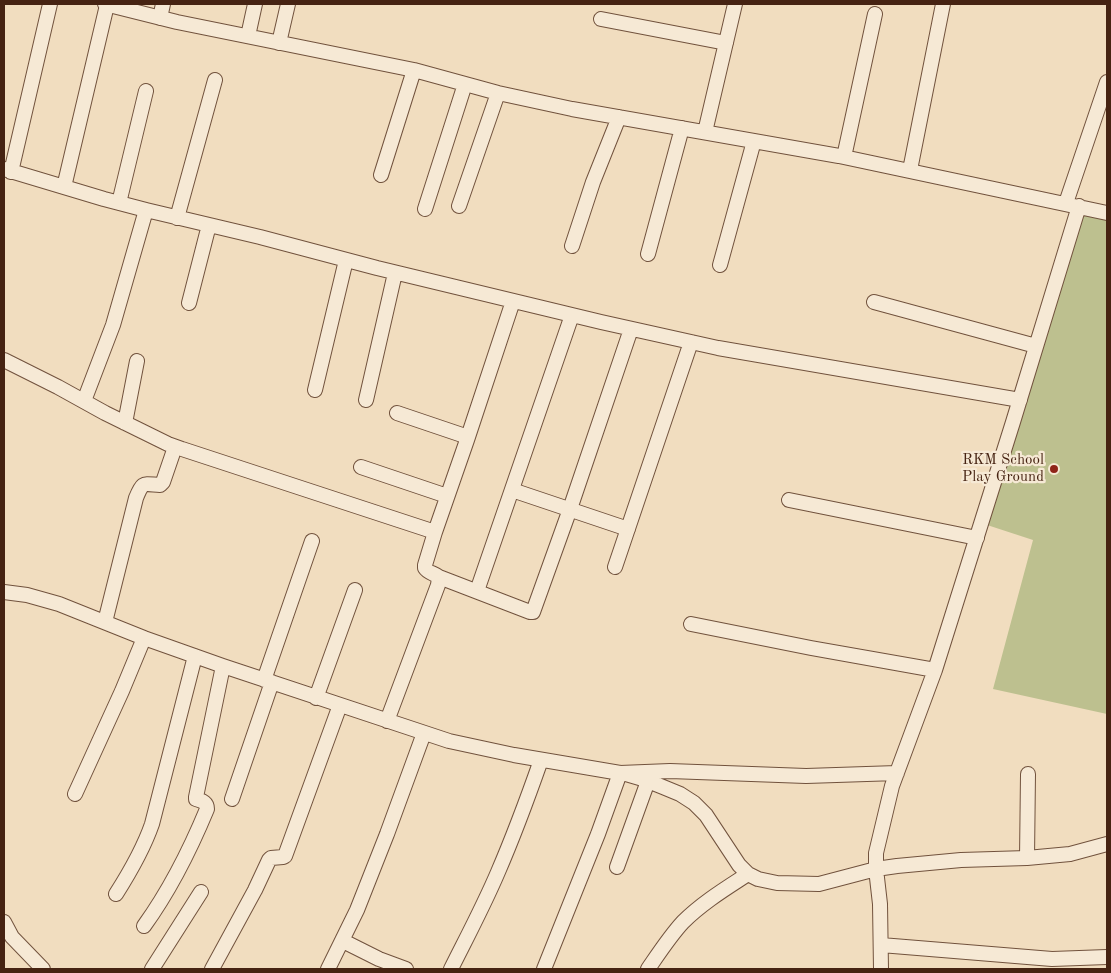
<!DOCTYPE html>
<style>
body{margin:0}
#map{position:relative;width:1111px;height:973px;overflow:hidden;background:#f1ddbf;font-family:"Old Standard TT",serif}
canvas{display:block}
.frame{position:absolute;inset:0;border:5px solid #462312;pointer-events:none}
</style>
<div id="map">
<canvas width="1111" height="973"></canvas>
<div class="frame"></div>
</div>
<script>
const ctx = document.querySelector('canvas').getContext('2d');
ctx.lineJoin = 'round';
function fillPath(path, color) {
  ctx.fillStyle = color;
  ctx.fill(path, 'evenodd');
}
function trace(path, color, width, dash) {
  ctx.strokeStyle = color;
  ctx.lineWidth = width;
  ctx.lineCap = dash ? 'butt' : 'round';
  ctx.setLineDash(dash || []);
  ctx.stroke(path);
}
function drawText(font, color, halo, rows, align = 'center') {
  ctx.font = font + ' "Old Standard TT",serif';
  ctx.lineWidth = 4.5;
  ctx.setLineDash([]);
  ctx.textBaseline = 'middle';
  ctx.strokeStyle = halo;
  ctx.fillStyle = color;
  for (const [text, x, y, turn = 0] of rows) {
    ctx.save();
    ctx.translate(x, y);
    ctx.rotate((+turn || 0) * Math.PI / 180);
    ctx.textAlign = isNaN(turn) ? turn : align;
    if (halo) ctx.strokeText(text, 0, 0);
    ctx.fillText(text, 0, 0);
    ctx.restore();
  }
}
const green = new Path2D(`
 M 1081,210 L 1107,216 L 1107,714 L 993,689 L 1033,540 L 981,523 L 1019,416 L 1064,279 Z`);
const minor = new Path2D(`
 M 105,4 L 177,22 L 414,70 L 498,93 L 572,109 L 839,156 L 1107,213
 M 160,18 L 163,4
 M 601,19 L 726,43
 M 248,36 L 255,4
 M 279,43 L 288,4
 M 705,132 L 735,4
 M 844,157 L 875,14
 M 4,169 L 104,199 L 146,210 L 260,237 L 377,268 L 601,322 L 718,348 L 1020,400
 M 910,170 L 943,4
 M 11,172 L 50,4
 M 381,175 L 414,70
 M 64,187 L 107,5
 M 119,203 L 146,91
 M 1066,203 L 1107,82
 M 459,206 L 498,93
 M 425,209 L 465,84
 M 177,218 L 215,80
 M 572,246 L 593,182 L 619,117
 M 648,254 L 682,128
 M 720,265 L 754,141
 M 874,302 L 1036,346
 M 189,303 L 209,225
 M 4,360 L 58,387 L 105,413 L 168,444 L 182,449 L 435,532
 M 315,390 L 346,260
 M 366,400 L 395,273
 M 84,401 L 113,325 L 146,210
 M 397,413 L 468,437
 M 125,423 L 137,361
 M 361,467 L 447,496
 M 512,490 L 628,529
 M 789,500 L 977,538
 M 615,567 L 691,342
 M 439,577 L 530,612 L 533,612 L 570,509 L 631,329
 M 477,591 L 572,315
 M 4,592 L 27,595 L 59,604 L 144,638 L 223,666 L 449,741 L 514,755 L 626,774 L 643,779 L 663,787 L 680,794 L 694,803 L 706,815 L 739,865 L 748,874 L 758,879 L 777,883 L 819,884 L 876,869 L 897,866 L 961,860 L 1027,858 L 1070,854 L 1107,844
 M 105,622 L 136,498 C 143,481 143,484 160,485 L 163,482 L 175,447
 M 691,624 L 811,648 L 935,670
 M 264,680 L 312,541
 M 316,698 L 355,590
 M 387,721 L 438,585 L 439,577 C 434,573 428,573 425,568 L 425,565 L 435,532 L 467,440 L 513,301
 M 75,794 L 122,691 L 144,638
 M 232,799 L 272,682
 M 1027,858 L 1028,774
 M 617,867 L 648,781
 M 116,894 C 130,872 143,850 152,824 L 195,656
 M 4,922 L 12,937 L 43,969
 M 144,926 C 170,890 190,850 207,809 C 207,802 202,801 196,799 L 196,797 L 223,666
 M 343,941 L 379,959 L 406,969
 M 881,945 L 1052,959 L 1107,957
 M 152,969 L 201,892
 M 212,969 L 255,890 L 269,860 L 271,858 L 283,857 L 285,856 L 340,705
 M 328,969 L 357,910 L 387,834 L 424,733
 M 451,969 C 467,937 484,905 498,872 C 514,835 528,797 541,760
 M 544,969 L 598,834 L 620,773 L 670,771 L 806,776 L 897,773
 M 648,969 C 659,953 670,936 683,922 C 702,903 725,889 748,874
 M 881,969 L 880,904 L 876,869 L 876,853 L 892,786 L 935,670 L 1013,422 L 1079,206`);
const markers = [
 [1054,469,5,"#8f2418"]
];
const poiNames = [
 ["RKM School",1044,460],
 ["Play Ground",1044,477]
];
fillPath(green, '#bdc08f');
trace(minor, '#71523d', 16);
trace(minor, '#f6e9d5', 14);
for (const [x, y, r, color] of markers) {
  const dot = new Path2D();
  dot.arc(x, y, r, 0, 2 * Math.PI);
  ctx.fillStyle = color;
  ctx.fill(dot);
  trace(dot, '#f6e9d5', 2);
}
drawText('15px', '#462312', '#f6e9d5', poiNames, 'right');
</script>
